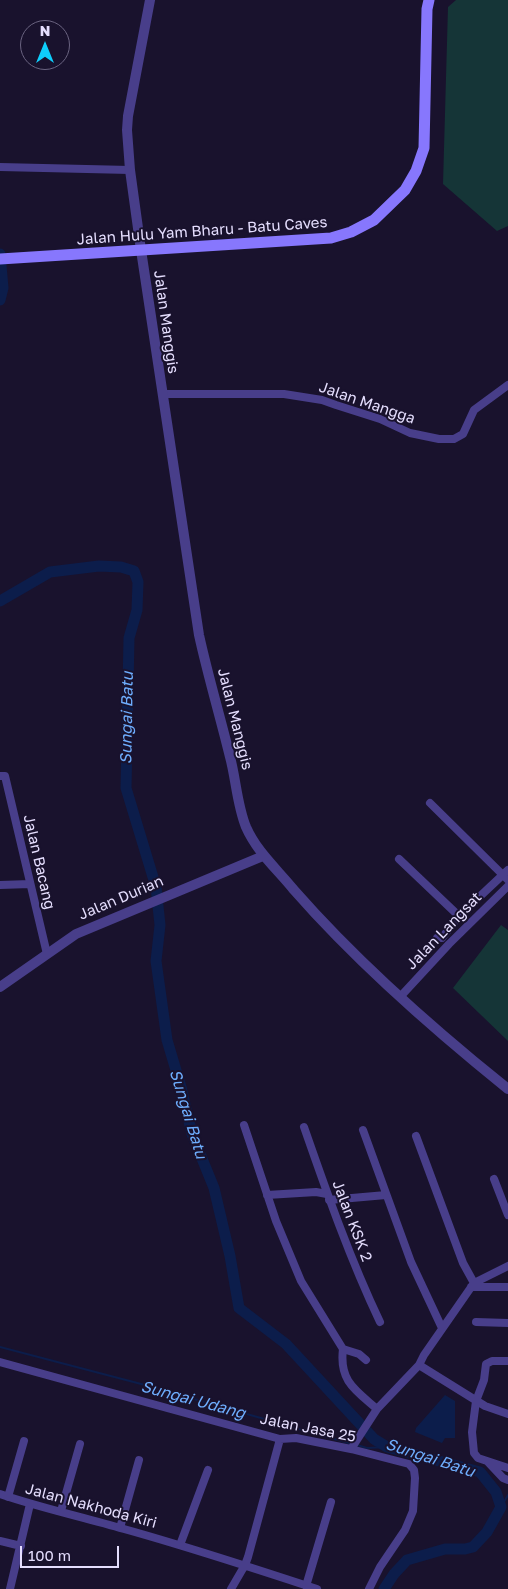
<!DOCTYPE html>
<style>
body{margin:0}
#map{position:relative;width:508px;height:1589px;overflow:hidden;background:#19122d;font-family:"Golos Text",sans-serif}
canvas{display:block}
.north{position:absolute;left:20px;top:20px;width:50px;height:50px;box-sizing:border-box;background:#19122d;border:1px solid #6b6481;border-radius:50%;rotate:0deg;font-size:14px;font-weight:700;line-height:20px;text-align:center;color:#e5defe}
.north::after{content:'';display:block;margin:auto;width:18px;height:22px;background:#0ecdfb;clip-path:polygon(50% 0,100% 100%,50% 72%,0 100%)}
.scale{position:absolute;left:20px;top:1546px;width:99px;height:22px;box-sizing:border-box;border:2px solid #e5defe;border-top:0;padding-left:6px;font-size:15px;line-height:18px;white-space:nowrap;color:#e5defe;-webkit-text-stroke:4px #19122d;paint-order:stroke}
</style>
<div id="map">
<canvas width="508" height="1589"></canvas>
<div class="north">N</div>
<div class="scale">100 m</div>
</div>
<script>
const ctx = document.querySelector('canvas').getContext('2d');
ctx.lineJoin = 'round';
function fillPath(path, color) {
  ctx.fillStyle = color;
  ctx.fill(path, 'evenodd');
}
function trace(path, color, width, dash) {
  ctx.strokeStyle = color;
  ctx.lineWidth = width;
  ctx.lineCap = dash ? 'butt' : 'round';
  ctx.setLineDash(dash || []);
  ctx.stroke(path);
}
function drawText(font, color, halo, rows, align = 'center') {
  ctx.font = font + ' "Golos Text",sans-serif';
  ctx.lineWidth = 4;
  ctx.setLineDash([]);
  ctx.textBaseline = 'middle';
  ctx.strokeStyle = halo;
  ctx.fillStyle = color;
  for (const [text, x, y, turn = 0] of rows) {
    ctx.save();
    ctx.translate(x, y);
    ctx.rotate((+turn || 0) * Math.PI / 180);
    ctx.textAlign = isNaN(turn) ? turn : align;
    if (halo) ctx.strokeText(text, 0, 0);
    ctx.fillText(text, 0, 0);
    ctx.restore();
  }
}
const green = new Path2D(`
 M 456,0 L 508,0 L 508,226 L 497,231 L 443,184 L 448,7 Z
 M 501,925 L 508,930 L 508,1041 L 453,988 Z`);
const water = new Path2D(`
 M 445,1395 L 455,1401 L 455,1438 L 445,1438 L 442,1443 L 415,1432 L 416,1428 Z`);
const stream = new Path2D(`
 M 0,1347 L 145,1385 L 352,1444
 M 357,1445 L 367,1448 L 387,1447
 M 501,1507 L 508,1495`);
const river = new Path2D(`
 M 0,254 L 3,288 L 0,300
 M 0,601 L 50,572 L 99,566 L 121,567 L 134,571 L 138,582 L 137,610 L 129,638 L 126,788 L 156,887 L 160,925 L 156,961 L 167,1040 L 181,1087 L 192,1134 L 214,1188 L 230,1256 L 239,1308 L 286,1344 L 374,1439 L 387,1447 L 480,1472 L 496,1492 L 501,1507 L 487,1532 L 473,1547 L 465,1549 L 445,1549 L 407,1560 L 394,1574 L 384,1589`);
const minor = new Path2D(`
 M 0,167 L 130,170
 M 162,394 L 284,394 L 322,400 L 336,405 L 380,419 L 410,433 L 439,439 L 454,439 L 463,434 L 474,410 L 508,385
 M 0,776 L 5,776 L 47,954
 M 430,803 L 508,880
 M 399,859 L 461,918
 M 0,885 L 30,884
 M 437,938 L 442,938 L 459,916 L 508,870
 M 400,997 L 449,944 L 508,886
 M 244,1125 L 276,1221 L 301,1281 L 343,1349 L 359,1354 L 366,1360
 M 304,1127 C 327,1193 350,1259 380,1322
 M 363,1130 L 411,1262 L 442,1328
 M 416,1136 L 463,1263 L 474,1283
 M 494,1179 L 508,1215
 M 267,1195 L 316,1192 L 327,1194
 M 329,1200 L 386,1195
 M 471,1287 L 508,1287
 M 476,1322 L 508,1323
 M 343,1349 C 339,1381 355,1390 377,1409
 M 508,1361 L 492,1361 L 486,1364 L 484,1380 L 476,1401 L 472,1432 L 474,1453 L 478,1458 L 508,1468
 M 0,1362 L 280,1439 L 296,1438 L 351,1449 L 409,1464 L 414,1470 L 415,1478 L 413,1511 L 405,1530 L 380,1567 L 369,1589
 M 419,1365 L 485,1406 L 508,1414
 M 351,1449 L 377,1409 L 419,1365 L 424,1355 L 474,1283 L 508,1266
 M 488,1462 L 503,1478 L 508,1480
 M 0,1494 C 41,1508 83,1517 124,1529 C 189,1547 253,1568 317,1589
 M 8,1497 L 24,1441
 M 61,1511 L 80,1444
 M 120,1528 L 139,1460
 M 0,1541 L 21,1546
 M 180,1545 L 208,1470
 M 306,1586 L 331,1502
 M 10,1589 L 30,1504
 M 231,1589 L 245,1565 L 248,1557 L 280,1439`);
const tertiary = new Path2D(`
 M 150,0 L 128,116 L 127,130 L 130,170 L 141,250 L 199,635 C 208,676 220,716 230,757 C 236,779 237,805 246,827 C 257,852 277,869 294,890 C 358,963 432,1028 508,1089
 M 0,987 L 76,934 L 263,856`);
const secondary = new Path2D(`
 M 0,259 L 331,238 L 351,232 L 374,220 L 405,190 L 416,171 L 424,148 L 427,9 L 429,0`);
const streetNames = [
 ["Jalan Hulu Yam Bharu - Batu Caves",202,231,-4],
 ["Jalan Manggis",166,322,82],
 ["Jalan Mangga",367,403,19],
 ["Jalan Manggis",235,719,76],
 ["Jalan Bacang",39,862,77],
 ["Jalan Durian",121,898,-23],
 ["Jalan Langsat",444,931,-46],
 ["Jalan KSK 2",352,1221,69],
 ["Jalan Jasa 25",308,1428,11],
 ["Jalan Nakhoda Kiri",91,1506,15]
];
const waterNames = [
 ["Sungai Batu",127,718,-89],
 ["Sungai Batu",188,1114,73],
 ["Sungai Udang",193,1400,15],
 ["Sungai Batu",430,1458,18]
];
fillPath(green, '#153537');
fillPath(water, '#0c1d4b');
trace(stream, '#0c1d4b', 2);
trace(river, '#0c1d4b', 11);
trace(minor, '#483e8a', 8);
trace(tertiary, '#483e8a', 10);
trace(secondary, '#8777fd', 11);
drawText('15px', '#e5defe', '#19122d', streetNames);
drawText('italic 16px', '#6eadfd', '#19122d', waterNames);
</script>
